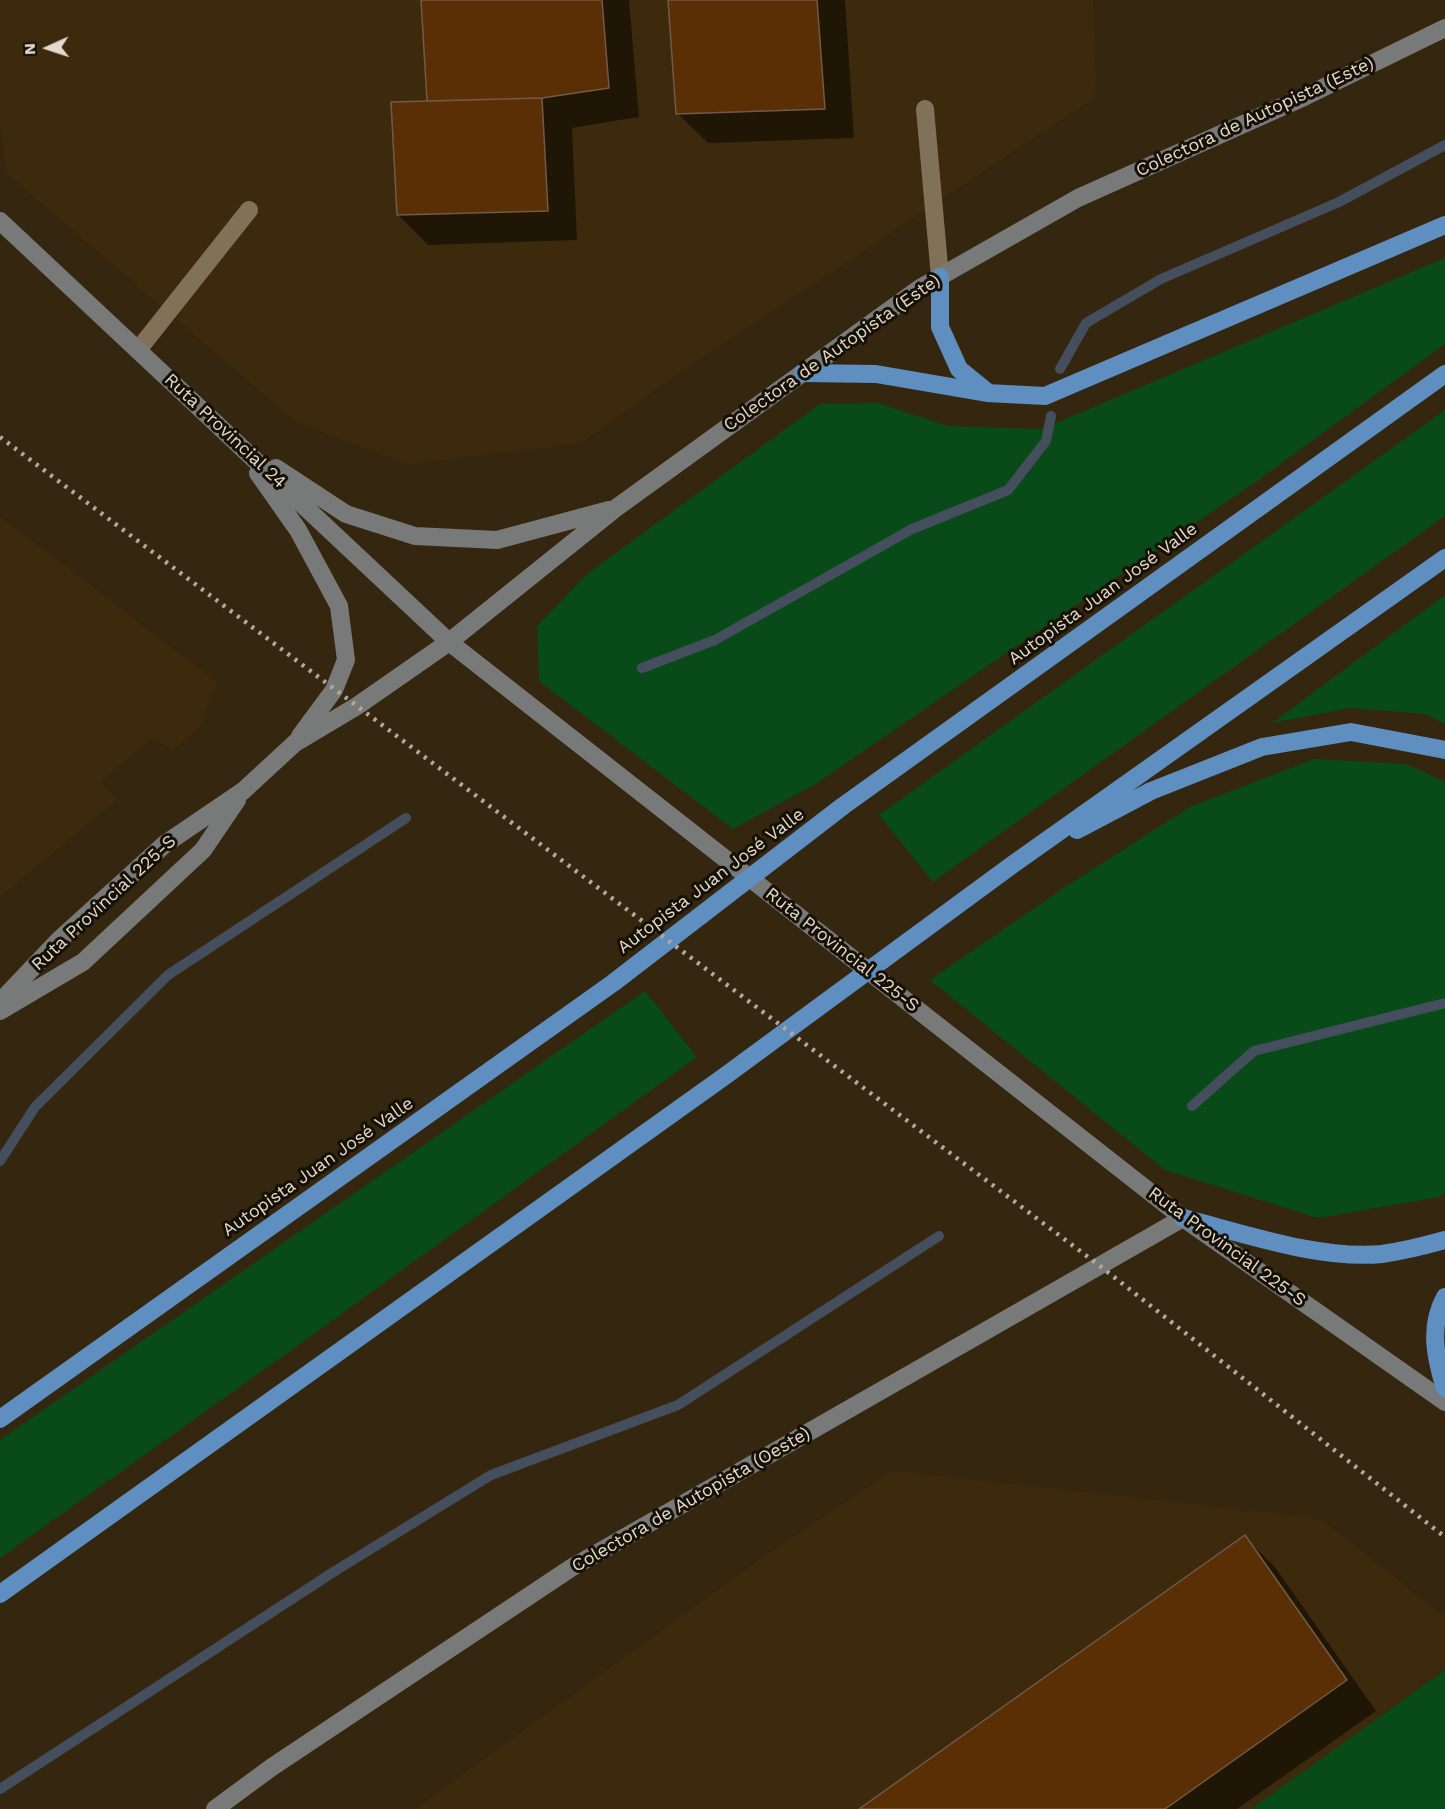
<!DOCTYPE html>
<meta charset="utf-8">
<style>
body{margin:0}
#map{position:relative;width:1445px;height:1809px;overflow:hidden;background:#34260f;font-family:"Work Sans",sans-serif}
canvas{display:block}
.north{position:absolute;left:18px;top:18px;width:60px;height:60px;-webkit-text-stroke:4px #161007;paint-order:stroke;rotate:267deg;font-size:16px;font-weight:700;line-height:24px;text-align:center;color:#e3d9cc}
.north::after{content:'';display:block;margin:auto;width:21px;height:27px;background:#e3d9cc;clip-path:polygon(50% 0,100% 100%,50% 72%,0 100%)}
</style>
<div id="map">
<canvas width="1445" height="1809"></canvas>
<div class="north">N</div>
</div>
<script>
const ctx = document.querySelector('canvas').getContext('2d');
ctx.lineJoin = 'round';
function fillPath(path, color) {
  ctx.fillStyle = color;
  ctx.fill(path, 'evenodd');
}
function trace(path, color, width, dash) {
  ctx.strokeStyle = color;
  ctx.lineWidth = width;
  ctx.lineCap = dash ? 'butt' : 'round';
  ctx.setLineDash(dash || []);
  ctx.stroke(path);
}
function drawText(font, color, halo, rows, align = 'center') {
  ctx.font = font + ' "Work Sans",sans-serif';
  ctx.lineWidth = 6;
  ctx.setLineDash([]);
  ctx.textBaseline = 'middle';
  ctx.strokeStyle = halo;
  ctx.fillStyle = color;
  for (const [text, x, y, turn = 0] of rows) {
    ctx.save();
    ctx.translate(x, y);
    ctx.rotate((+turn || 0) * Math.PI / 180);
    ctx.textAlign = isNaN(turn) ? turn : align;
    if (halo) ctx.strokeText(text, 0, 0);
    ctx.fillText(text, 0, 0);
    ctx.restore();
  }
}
const built = new Path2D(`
 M 0,0 L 1093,0 L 1096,97 L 681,372 L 581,443 L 406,464 L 296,422 L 6,173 L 0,116 Z
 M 0,516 L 217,682 L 199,728 L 173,751 L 153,738 L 100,782 L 118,799 L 0,897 Z
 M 892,1471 L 1321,1519 L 1445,1617 L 1445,1670 L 1251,1809 L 415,1809 L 760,1559 Z`);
const green = new Path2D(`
 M 1445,258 L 1445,344 L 1257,481 L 814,785 L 733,829 L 539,681 L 537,626 L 587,574 L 820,404 L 878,403 L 948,426 L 1042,429 Z
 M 1445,410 L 1445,516 L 933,882 L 879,815 Z
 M 1445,595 L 1445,724 L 1426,714 L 1351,708 L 1272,723 Z
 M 1314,759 L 1406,764 L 1445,782 L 1445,1193 L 1439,1197 L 1318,1218 L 1165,1170 L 930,980 L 1068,885 L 1190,807 Z
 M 645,991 L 697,1057 L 311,1336 L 0,1558 L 0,1440 Z
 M 1445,1670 L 1445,1809 L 1251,1809 Z`);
const shadow = new Path2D(`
 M 423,0 L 629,0 L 639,117 L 572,128 L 577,240 L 428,245 L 398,215 L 428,103 Z
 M 670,0 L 845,0 L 854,138 L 708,143 L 677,113 Z
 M 1244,1537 L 1275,1567 L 1376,1711 L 1237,1809 L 862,1809 Z`);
const stream = new Path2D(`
 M 1060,369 L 1086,323 L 1161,279 L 1339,202 L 1445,145
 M 642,668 L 715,640 L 912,529 L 1008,490 L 1046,441 L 1051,416
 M 1192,1106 L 1254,1051 L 1445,1003
 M 0,1161 L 35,1107 L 168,975 L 406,818
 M 0,1789 L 335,1571 L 491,1475 L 678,1405 L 939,1236`);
const building = new Path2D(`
 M 421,0 L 602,0 L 609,88 L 542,98 L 427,101 Z
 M 668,0 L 817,0 L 825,109 L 676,114 Z
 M 542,98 L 548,211 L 397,215 L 391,102 Z
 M 1245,1535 L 1347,1680 L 1165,1809 L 859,1809 Z`);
const service = new Path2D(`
 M 925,109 L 940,277
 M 138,350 L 249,210`);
const secondary = new Path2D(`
 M 0,221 L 449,642 L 1183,1218 L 1445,1402
 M 276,468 L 346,514 L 415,536 L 497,540 L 609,510
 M 258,473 L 298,530 L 339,606 L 346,660 L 334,690 L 300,736
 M 0,1002 L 59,940 L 165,844 L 243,791 L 295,743 L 357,706 L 449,642 L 616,508 L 920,288 L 1078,198 L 1304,97 L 1445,28
 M 0,1011 L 83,962 L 203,850 L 237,800
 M 215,1809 L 272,1767 L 571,1568 L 1183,1218`);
const motorway = new Path2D(`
 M 940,277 L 940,327 L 959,369 L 986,391
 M 803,373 L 876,374 L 987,393 L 1045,396 L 1445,225
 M 1077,830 L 1151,791 L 1262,747 L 1351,732 L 1445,750
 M 1183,1218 C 1243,1233 1319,1260 1382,1254 C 1403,1251 1424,1246 1445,1240
 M 1445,1297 C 1429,1326 1435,1357 1445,1388
 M 0,1419 L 613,983 L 843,806 L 1445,374
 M 0,1594 L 725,1076 L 1012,865 L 1445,558`);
const rail = new Path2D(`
 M 0,437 L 1100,1266 L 1445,1537`);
const streetNames = [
 ["Colectora de Autopista (Este)",1255,117,-25],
 ["Colectora de Autopista (Este)",832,353,-35],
 ["Ruta Provincial 24",225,431,43],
 ["Autopista Juan José Valle",1103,594,-36],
 ["Autopista Juan José Valle",711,881,-37],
 ["Ruta Provincial 225-S",104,903,-43],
 ["Ruta Provincial 225-S",842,950,38],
 ["Autopista Juan José Valle",318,1167,-35],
 ["Ruta Provincial 225-S",1227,1247,36],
 ["Colectora de Autopista (Oeste)",691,1500,-30]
];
fillPath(built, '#3d2a0c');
fillPath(green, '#094a19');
fillPath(shadow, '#0007');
trace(stream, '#444e5d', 10);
fillPath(building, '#5a2f05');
trace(building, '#725a49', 1.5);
trace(service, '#827159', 18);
trace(secondary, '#777a78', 18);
trace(motorway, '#5e8fc0', 18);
trace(rail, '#b4a999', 4.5, [3, 6]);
drawText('18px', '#e3d9cc', '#161007', streetNames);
</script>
